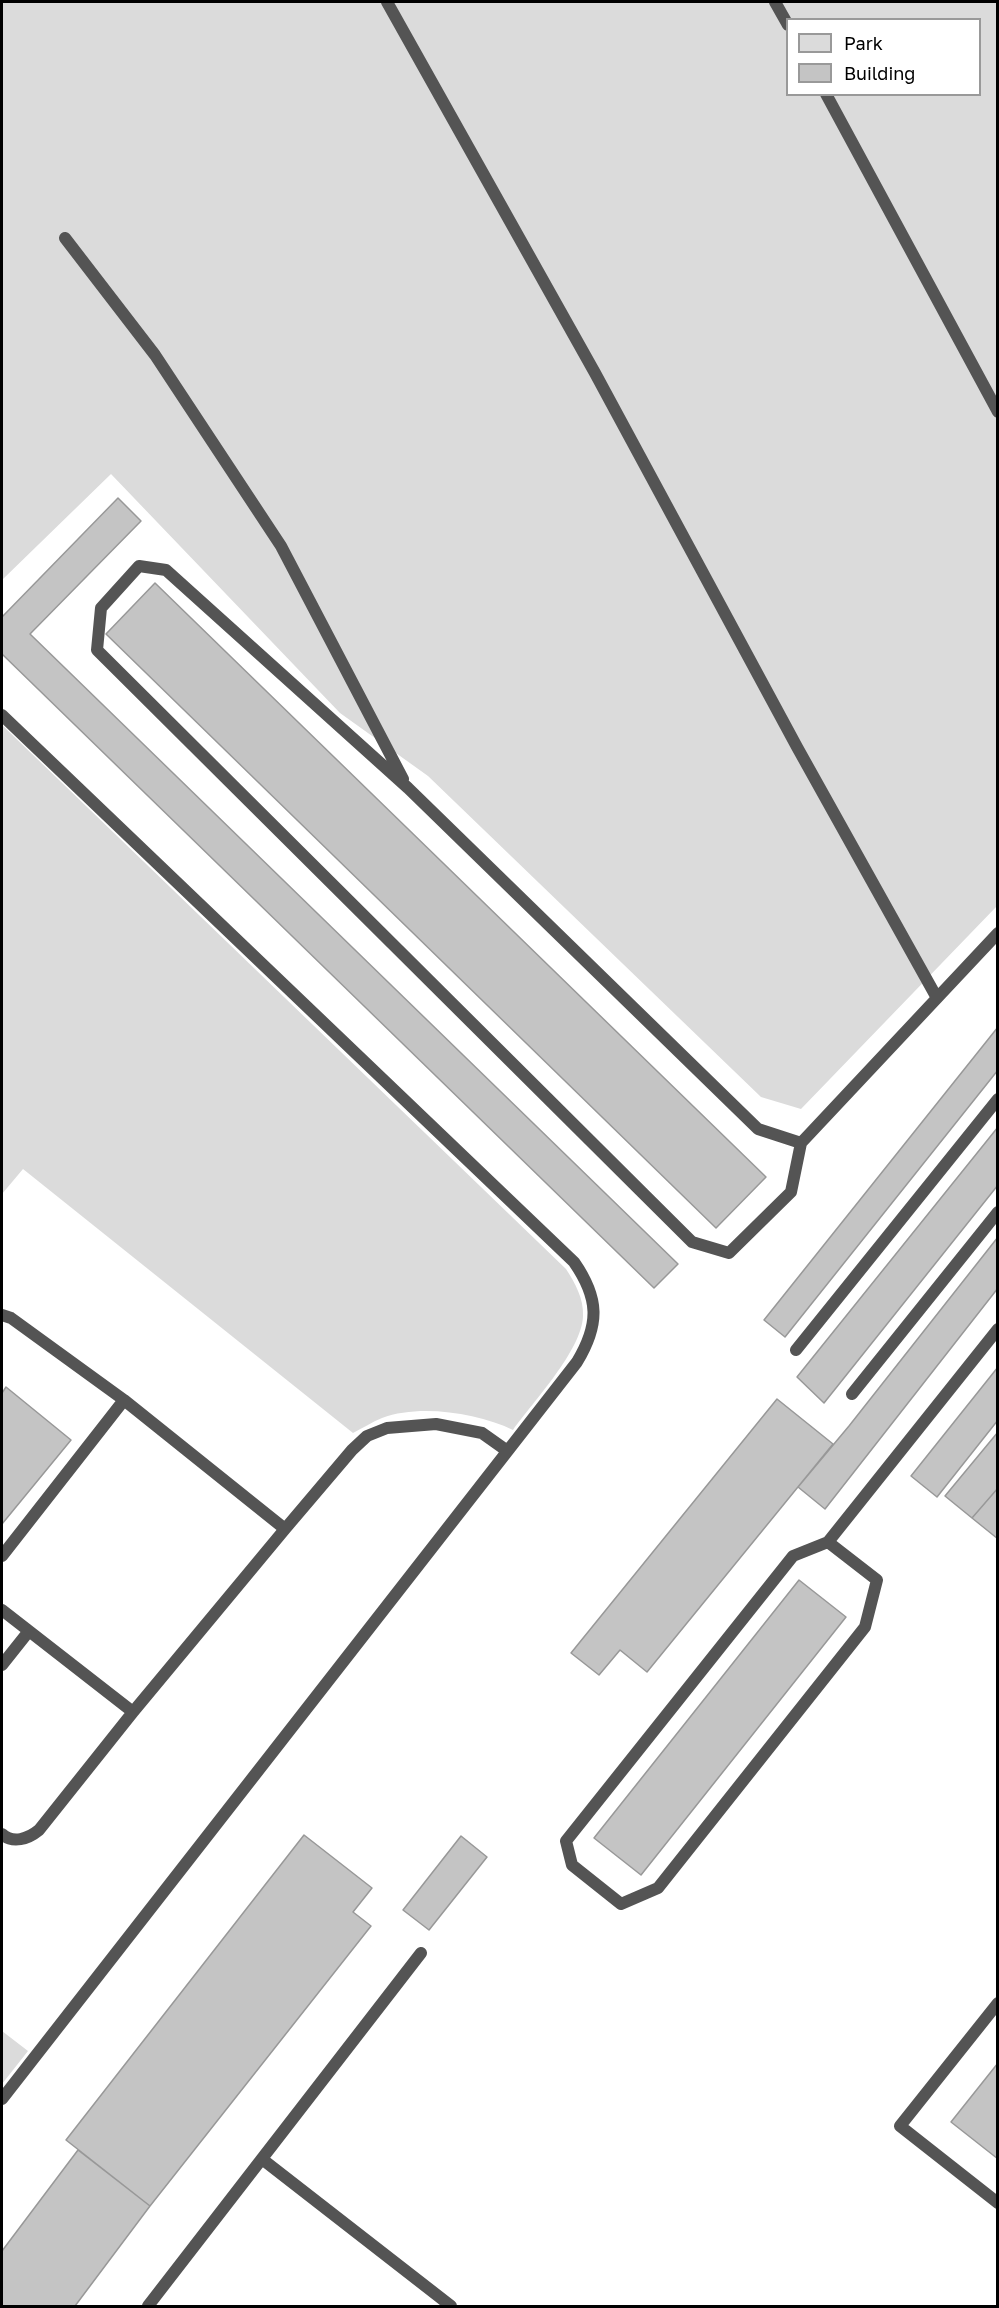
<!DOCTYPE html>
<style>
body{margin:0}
#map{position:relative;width:999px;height:2308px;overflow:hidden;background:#fff;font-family:"Golos Text",sans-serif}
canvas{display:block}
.frame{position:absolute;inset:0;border:3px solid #000;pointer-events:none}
.legend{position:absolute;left:786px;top:18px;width:195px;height:78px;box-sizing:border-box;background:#fff;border:2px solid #999;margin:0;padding:8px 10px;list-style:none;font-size:18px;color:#000}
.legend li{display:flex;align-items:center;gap:12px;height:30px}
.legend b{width:30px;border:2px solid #999}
</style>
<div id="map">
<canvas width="999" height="2308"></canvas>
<div class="frame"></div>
<ul class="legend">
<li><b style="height:16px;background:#dbdbdb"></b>Park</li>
<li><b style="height:16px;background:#c4c4c4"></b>Building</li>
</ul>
</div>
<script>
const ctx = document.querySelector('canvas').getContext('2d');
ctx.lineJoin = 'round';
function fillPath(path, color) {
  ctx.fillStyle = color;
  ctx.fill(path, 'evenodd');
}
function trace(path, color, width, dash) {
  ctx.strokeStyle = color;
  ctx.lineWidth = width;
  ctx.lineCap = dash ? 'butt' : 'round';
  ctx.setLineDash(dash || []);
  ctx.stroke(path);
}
const green = new Path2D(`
 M 2,2 L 997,2 L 997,906 L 801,1109 L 761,1097 L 428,776 L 340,713 L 111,474 L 2,580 ZM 788,20 L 980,20 L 980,94 L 788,94 Z
 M 2,725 L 566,1269 C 575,1283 584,1299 583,1316 C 582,1350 533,1402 513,1430 C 477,1413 420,1404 382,1418 C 372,1422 363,1428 353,1433 L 23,1169 L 2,1194 Z
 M 2,2031 L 28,2051 L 2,2084 Z`);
const building = new Path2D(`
 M 118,498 L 141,521 L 30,634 L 678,1264 L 654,1288 L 2,654 L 2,617 Z
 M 155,583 L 766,1177 L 716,1228 L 106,634 Z
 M 998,1027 L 998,1070 L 785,1337 L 764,1320 Z
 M 998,1127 L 998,1185 L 824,1403 L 797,1377 Z
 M 998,1237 L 998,1288 L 825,1509 L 798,1487 L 849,1426 Z
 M 998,1367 L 998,1420 L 937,1497 L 911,1476 Z
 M 6,1387 L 71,1440 L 2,1524 L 2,1393 Z
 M 777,1399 L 833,1444 L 647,1672 L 620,1650 L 599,1675 L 571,1653 Z
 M 998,1432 L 998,1488 L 972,1518 L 945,1496 Z
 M 998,1488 L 998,1539 L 972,1518 Z
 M 799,1580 L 846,1617 L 641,1875 L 594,1838 Z
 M 304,1835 L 372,1888 L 353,1912 L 371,1926 L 150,2206 L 66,2140 Z
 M 461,1836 L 487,1857 L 429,1930 L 403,1910 Z
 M 998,2063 L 998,2159 L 951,2122 Z
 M 78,2150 L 150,2206 L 75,2306 L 2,2306 L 2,2251 Z`);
const service = new Path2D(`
 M 387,2 L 595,373 L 797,747 L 937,998
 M 775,2 L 788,25
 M 826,94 L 998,412
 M 65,238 L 155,355 L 281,546 L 403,779
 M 2,715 L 574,1262 C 599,1298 600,1324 577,1362 L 2,2099
 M 801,1143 L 758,1129 L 408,788 L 166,570 L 139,566 L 101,608 L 97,650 L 692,1242 L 729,1253 L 791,1192 L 801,1143 L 998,933
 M 2,1315 L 11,1318 L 124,1400 L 285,1529
 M 796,1350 L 998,1099
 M 852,1394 L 998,1212
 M 828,1542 L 877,1580 L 865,1627 L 658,1888 L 621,1904 L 572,1865 L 566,1841 L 793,1556 L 828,1542 L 998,1329
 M 2,1556 L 124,1400
 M 2,1610 L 133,1712
 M 2,1665 L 29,1631
 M 2,1834 C 13,1844 28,1839 39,1830 L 133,1712 L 285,1529 L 352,1450 L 367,1436 L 387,1428 L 436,1424 L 482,1433 L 506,1450
 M 998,2003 L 900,2126 L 998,2203
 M 262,2159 L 451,2306
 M 148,2306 L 421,1953`);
fillPath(green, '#dbdbdb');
fillPath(building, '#c4c4c4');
trace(building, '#989898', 1.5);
trace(service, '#545454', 12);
</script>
